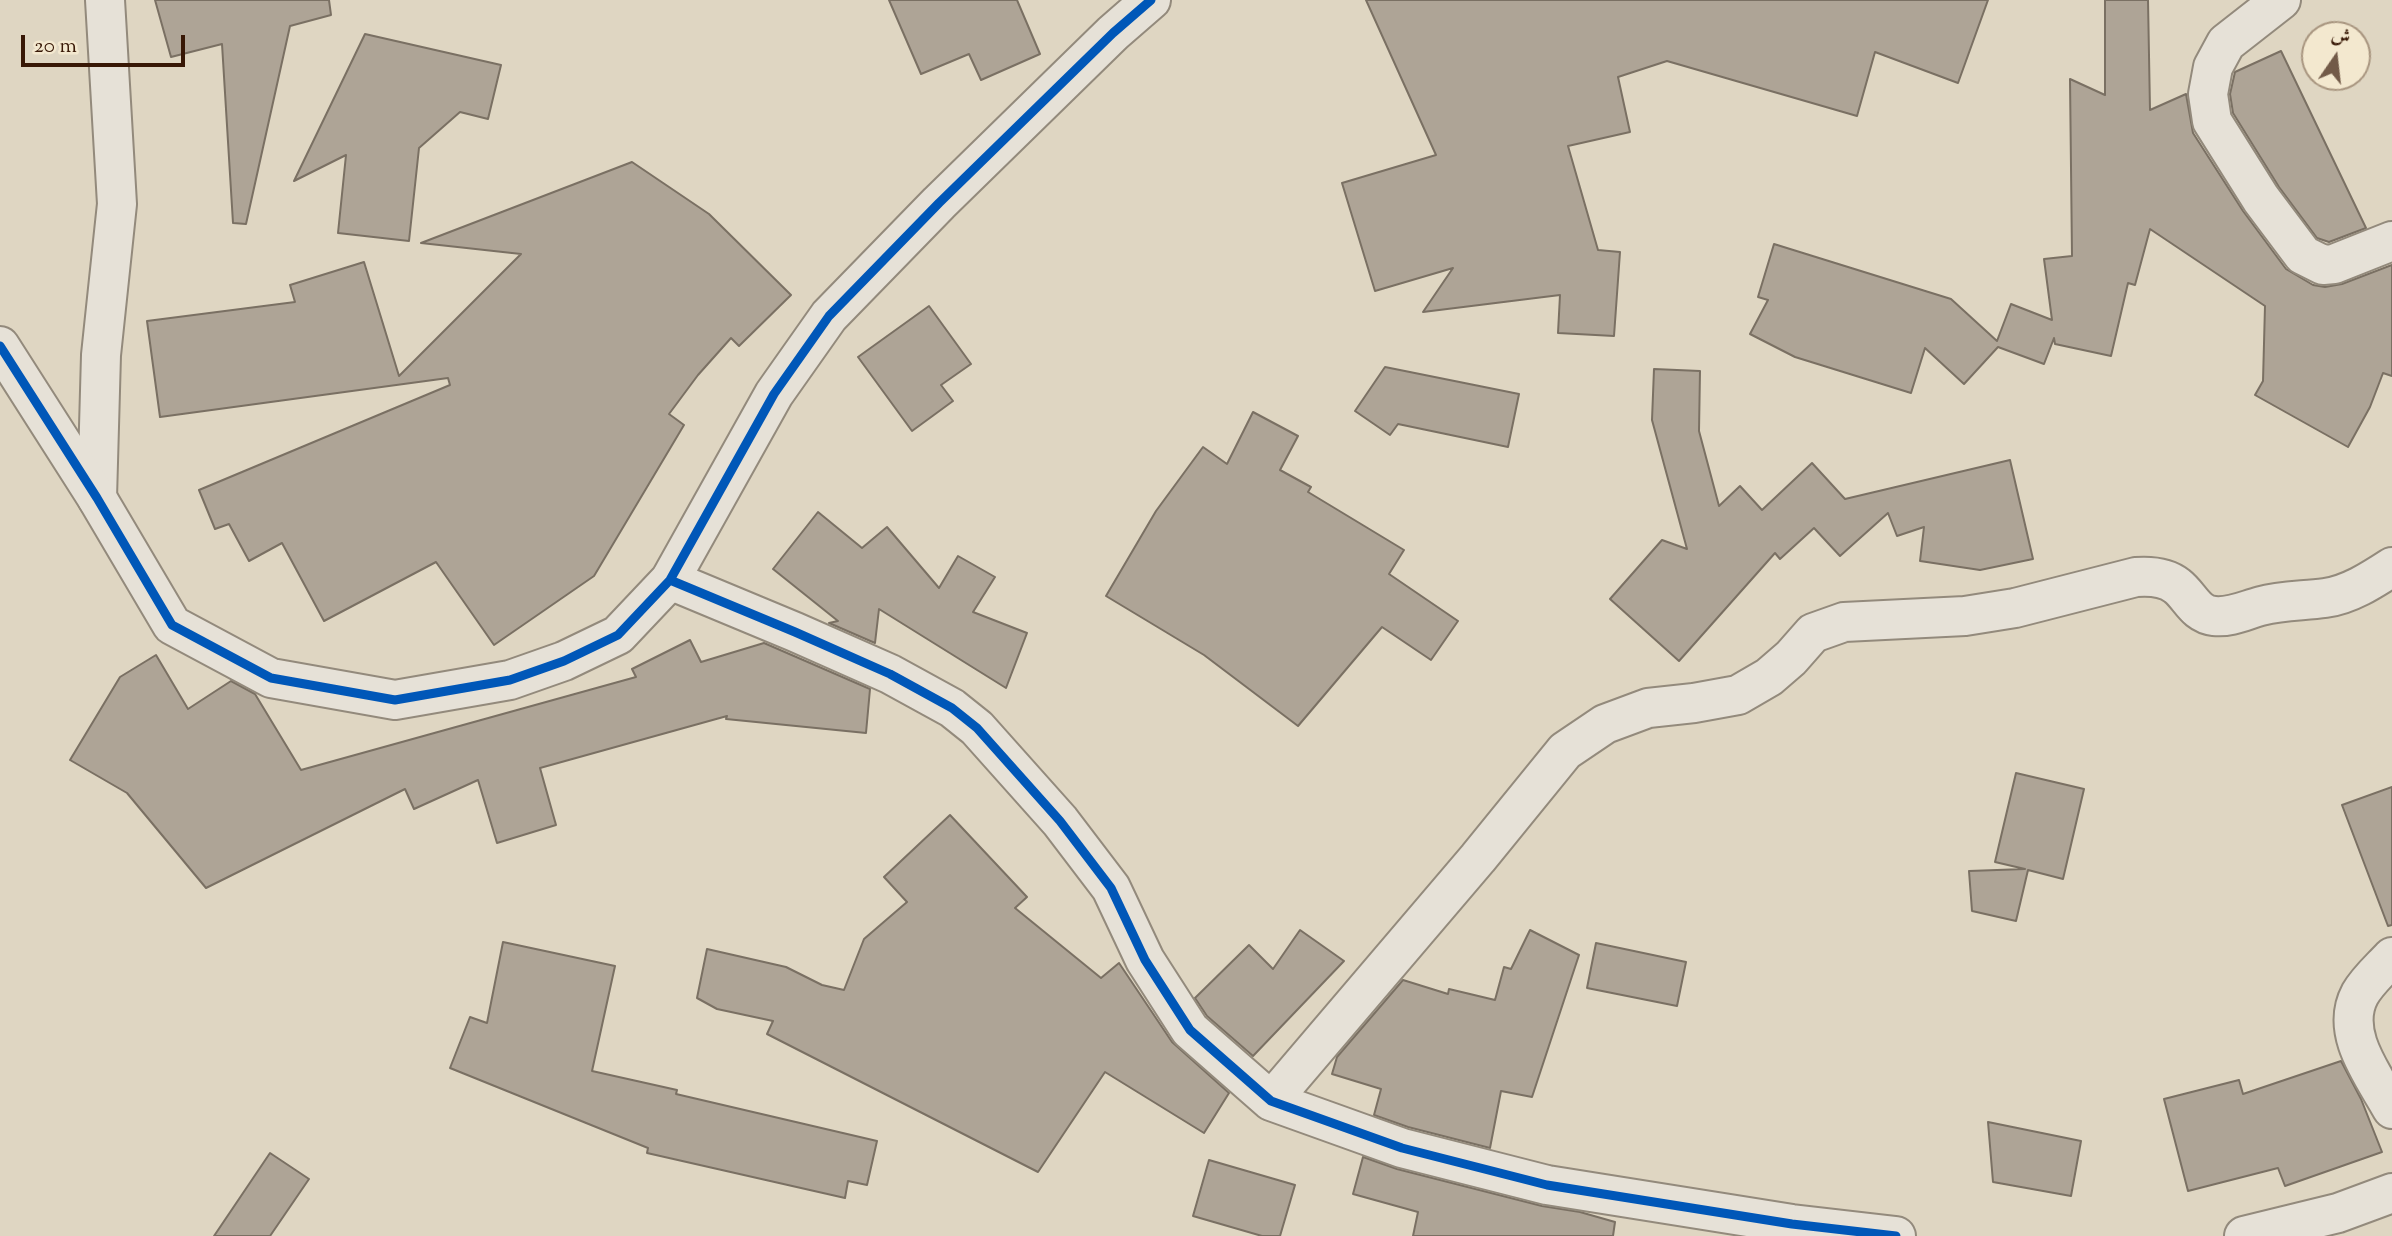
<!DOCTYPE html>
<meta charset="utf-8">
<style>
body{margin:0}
#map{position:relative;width:2392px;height:1236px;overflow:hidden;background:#dfd6c2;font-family:"Sorts Mill Goudy",Amiri,serif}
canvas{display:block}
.north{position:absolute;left:2301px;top:21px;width:70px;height:70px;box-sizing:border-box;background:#f3e8cf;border:2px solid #a8957f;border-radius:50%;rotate:14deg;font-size:19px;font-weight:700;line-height:28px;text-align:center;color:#381806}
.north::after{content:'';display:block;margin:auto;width:24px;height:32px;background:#725a48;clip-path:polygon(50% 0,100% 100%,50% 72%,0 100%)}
.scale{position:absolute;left:21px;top:35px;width:164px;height:32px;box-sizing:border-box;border:4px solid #381806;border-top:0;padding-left:9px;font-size:21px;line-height:24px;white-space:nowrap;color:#381806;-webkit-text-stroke:5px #f3e8cf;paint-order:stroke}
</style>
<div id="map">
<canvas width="2392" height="1236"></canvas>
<div class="north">ش</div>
<div class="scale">20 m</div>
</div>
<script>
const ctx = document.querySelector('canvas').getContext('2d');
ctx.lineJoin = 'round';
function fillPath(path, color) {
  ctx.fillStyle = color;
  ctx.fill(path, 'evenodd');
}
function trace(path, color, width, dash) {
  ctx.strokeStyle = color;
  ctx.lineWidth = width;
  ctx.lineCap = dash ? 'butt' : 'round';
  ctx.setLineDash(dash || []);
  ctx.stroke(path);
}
const building = new Path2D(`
 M 155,0 L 329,0 L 331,15 L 290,26 L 246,224 L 233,223 L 222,44 L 171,57 Z
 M 889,0 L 1017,0 L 1040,54 L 981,80 L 969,54 L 921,74 Z
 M 1366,0 L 1988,0 L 1958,83 L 1875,52 L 1857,116 L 1667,61 L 1618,77 L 1630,132 L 1568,146 L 1598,250 L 1620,252 L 1614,336 L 1558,333 L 1560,295 L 1423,312 L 1453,268 L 1375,291 L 1342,183 L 1436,155 Z
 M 2105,0 L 2148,0 L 2150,110 L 2186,94 L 2193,133 L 2243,211 L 2286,269 L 2313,285 L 2325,287 L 2342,284 L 2392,265 L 2392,376 L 2383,373 L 2370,407 L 2348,447 L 2255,395 L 2263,381 L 2265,306 L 2150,229 L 2135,285 L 2128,283 L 2111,356 L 2055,344 L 2054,338 L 2044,364 L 1998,347 L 1964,384 L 1925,348 L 1911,393 L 1795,357 L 1750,334 L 1768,300 L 1758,297 L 1774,244 L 1951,299 L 1997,341 L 2011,304 L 2052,320 L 2044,259 L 2072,256 L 2070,79 L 2105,95 Z
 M 365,34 L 501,65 L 488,119 L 460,112 L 419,148 L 409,241 L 338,233 L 346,155 L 294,181 Z
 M 2281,51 L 2366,228 L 2329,242 L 2317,238 L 2279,187 L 2233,113 L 2230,94 L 2235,72 Z
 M 632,162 L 709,214 L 791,295 L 739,346 L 731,338 L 698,375 L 669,414 L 684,425 L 594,576 L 494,645 L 436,562 L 324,621 L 282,543 L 249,561 L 229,524 L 215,529 L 199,490 L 450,385 L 448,378 L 160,417 L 147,321 L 295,302 L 290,285 L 364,262 L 399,376 L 521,254 L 421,243 Z
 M 929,306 L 971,364 L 941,385 L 953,401 L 912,431 L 858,357 Z
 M 1385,367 L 1519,394 L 1508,447 L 1398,424 L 1390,435 L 1355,411 Z
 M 1654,369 L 1700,371 L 1699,431 L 1719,506 L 1740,486 L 1762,510 L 1812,463 L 1845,499 L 2010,460 L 2033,559 L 1980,570 L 1920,561 L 1924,527 L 1897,536 L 1888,513 L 1840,556 L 1814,528 L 1780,559 L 1775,553 L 1679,661 L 1610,599 L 1662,540 L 1687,549 L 1652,420 Z
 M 1253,412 L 1298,436 L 1280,470 L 1311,487 L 1308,492 L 1404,550 L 1389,574 L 1458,621 L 1431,660 L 1382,627 L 1298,726 L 1204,655 L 1106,596 L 1156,511 L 1203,447 L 1227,464 Z
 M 818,512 L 862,548 L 887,527 L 939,588 L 958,556 L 995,577 L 973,612 L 1027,633 L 1006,688 L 879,609 L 875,643 L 829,623 L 838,621 L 773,569 Z
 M 690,640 L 701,662 L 764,643 L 870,689 L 866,733 L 726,719 L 727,716 L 540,768 L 556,825 L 497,843 L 478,780 L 414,809 L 405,789 L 206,888 L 127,793 L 70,760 L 120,677 L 156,655 L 188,709 L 231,681 L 255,694 L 301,770 L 636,677 L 632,669 Z
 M 2016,773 L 2084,789 L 2063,879 L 2028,870 L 2016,921 L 1972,911 L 1969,871 L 2025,869 L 1995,862 Z
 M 2392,787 L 2392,925 L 2388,926 L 2342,805 Z
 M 950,815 L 1027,897 L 1015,908 L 1101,978 L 1119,963 L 1172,1042 L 1229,1093 L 1204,1133 L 1105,1072 L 1038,1172 L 767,1034 L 773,1021 L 717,1009 L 697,998 L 707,949 L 786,967 L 822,985 L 844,990 L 864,939 L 907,902 L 884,877 Z
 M 1300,930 L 1344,961 L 1253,1056 L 1207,1016 L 1195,998 L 1249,945 L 1273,969 Z
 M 1530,930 L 1579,955 L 1532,1097 L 1501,1091 L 1490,1148 L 1408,1127 L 1374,1115 L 1381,1089 L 1332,1074 L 1337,1057 L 1403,980 L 1448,994 L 1449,989 L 1495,1000 L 1504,967 L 1511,969 Z
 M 503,942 L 615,966 L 592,1071 L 677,1090 L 676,1094 L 877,1141 L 867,1185 L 848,1181 L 845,1198 L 647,1153 L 648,1148 L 450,1068 L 470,1017 L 487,1023 Z
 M 1596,943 L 1686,962 L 1677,1006 L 1587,988 Z
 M 2341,1061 L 2361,1099 L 2382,1152 L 2285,1186 L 2278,1168 L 2188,1191 L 2164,1099 L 2239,1080 L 2243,1094 Z
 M 1988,1122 L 2081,1141 L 2071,1196 L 1993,1182 Z
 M 270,1153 L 309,1179 L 270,1236 L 214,1236 Z
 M 1363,1157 L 1397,1169 L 1542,1206 L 1580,1212 L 1615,1222 L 1613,1236 L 1413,1236 L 1418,1212 L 1353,1194 Z
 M 1209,1160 L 1295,1185 L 1280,1236 L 1262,1236 L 1193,1216 Z`);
const minor = new Path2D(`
 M 2281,0 L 2226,43 L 2213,67 L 2208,94 L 2212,121 L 2261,199 L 2303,255 L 2323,265 L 2334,264 L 2392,241
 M 97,498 L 101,355 L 117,204 L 105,0
 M 670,580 L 795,632 L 890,674 L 952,708 L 977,728 L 1060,821 L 1111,888 L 1145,960 L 1190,1030 L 1271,1101 L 1402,1148 L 1547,1185 L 1792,1224 L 1896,1236
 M 2392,957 C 2381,969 2368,980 2360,994 C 2339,1033 2374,1076 2392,1109
 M 1271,1101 L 1478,858 L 1565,751 L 1605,724 L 1648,708 L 1694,703 L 1738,695 L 1769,677 L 1791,658 L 1813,633 L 1844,622 L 1965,616 L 2015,608 L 2136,577 C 2150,576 2166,577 2177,586 C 2190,596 2195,614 2214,616 C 2230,618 2246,610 2261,606 C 2282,600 2303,601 2325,598 C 2349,595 2372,580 2392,567
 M 2244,1236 L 2338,1213 L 2392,1193`);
const tertiary = new Path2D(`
 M 0,346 L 97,498 L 172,625 L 271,678 L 395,700 L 510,680 L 564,661 L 618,635 L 670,580 L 774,394 L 829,316 L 939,203 L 1113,33 L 1151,0`);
const cycleway = new Path2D(`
 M 0,346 L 97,498 L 172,625 L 271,678 L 395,700 L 510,680 L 564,661 L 618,635 L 670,580 L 774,394 L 829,316 L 939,203 L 1113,33 L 1151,0
 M 670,580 L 795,632 L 890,674 L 952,708 L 977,728 L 1060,821 L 1111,888 L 1145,960 L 1190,1030 L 1271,1101 L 1402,1148 L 1547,1185 L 1792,1224 L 1896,1236`);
fillPath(building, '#aea496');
trace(building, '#7a7063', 2);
trace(minor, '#938a7c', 42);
trace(tertiary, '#938a7c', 42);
trace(minor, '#e6e1d7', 38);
trace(tertiary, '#e6e1d7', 38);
trace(cycleway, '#0057b8', 9);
</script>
